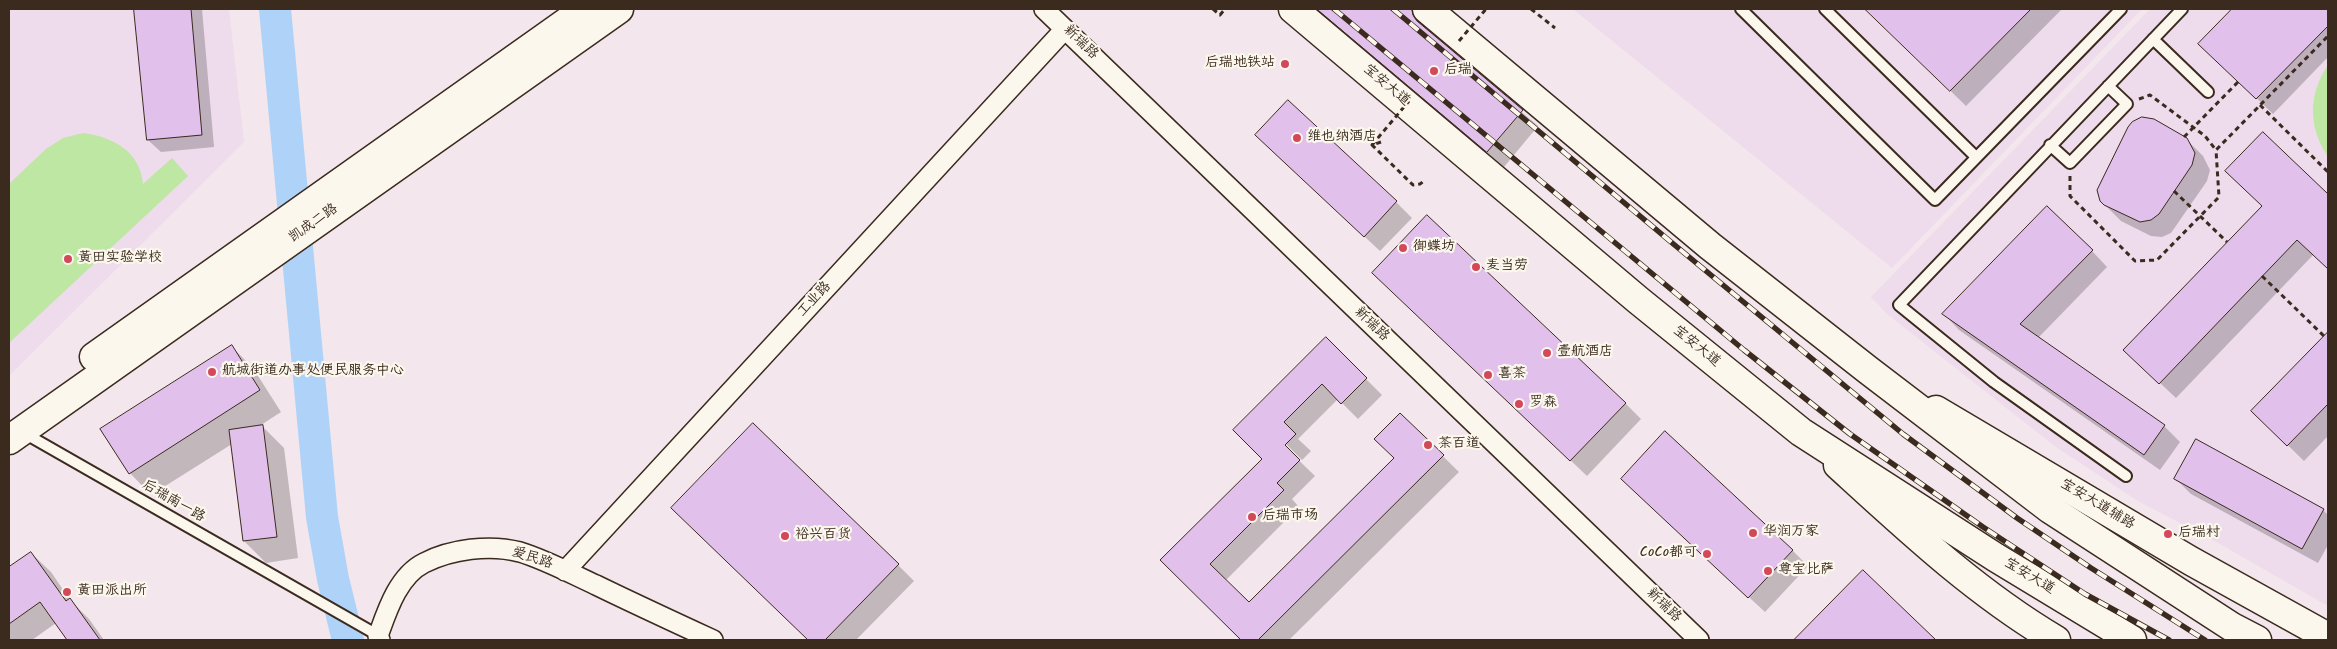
<!DOCTYPE html>
<meta charset="utf-8">
<style>
body{margin:0}
#map{position:relative;width:2337px;height:649px;overflow:hidden;background:#f3e6ec;font-family:Kalam,sans-serif}
canvas{display:block}
.frame{position:absolute;inset:0;border:10px solid #3b2a1e;pointer-events:none}
</style>
<div id="map">
<canvas width="2337" height="649"></canvas>
<div class="frame"></div>
</div>
<script>
const ctx = document.querySelector('canvas').getContext('2d');
ctx.lineJoin = 'round';
function fillPath(path, color) {
  ctx.fillStyle = color;
  ctx.fill(path, 'evenodd');
}
function trace(path, color, width, dash) {
  ctx.strokeStyle = color;
  ctx.lineWidth = width;
  ctx.lineCap = dash ? 'butt' : 'round';
  ctx.setLineDash(dash || []);
  ctx.stroke(path);
}
function drawText(font, color, halo, rows, align = 'center') {
  ctx.font = font + ' Kalam,"LXGW WenKai TC",sans-serif';
  ctx.lineWidth = 4.5;
  ctx.setLineDash([]);
  ctx.textBaseline = 'middle';
  ctx.strokeStyle = halo;
  ctx.fillStyle = color;
  for (const [text, x, y, turn = 0] of rows) {
    ctx.save();
    ctx.translate(x, y);
    ctx.rotate((+turn || 0) * Math.PI / 180);
    ctx.textAlign = isNaN(turn) ? turn : align;
    if (halo) ctx.strokeText(text, 0, 0);
    ctx.fillText(text, 0, 0);
    ctx.restore();
  }
}
const built = new Path2D(`
 M 9,9 L 229,9 L 244,142 L 9,376 Z
 M 1573,9 L 2142,9 L 1892,268 Z
 M 2150,9 L 2328,9 L 2328,606 L 2220,544 L 2138,501 L 2056,447 L 1887,314 L 1871,297 Z`);
const green = new Path2D(`
 M 2328,65 L 2328,157 C 2308,127 2308,95 2328,65 Z
 M 83,133 C 113,137 140,151 143,184 L 172,158 L 188,176 L 9,343 L 9,184 L 46,149 L 63,138 Z`);
const shadow = new Path2D(`
 M 135,9 L 202,9 L 214,147 L 161,152 L 148,140 Z
 M 1297,9 L 1418,9 L 1429,20 L 1428,31 L 1538,126 L 1504,167 L 1320,13 L 1312,9 Z
 M 1867,9 L 2062,9 L 1966,106 Z
 M 2234,9 L 2328,9 L 2328,57 L 2273,114 L 2200,43 Z
 M 2263,133 L 2328,196 L 2328,268 L 2314,254 L 2176,398 L 2141,365 L 2263,206 Z
 M 2186,139 L 2203,156 L 2210,170 L 2207,181 L 2171,233 L 2162,237 L 2151,236 L 2121,221 L 2105,205 Z
 M 1272,151 L 1396,202 L 1412,218 L 1380,251 Z
 M 2092,251 L 2107,267 L 2038,338 L 2164,426 L 2180,442 L 2160,470 L 1959,330 L 1944,314 Z
 M 1389,288 L 1625,403 L 1641,419 L 1587,476 Z
 M 2328,334 L 2328,436 L 2304,461 L 2253,411 Z
 M 1326,339 L 1382,395 L 1358,419 L 1338,399 L 1298,439 L 1311,451 L 1302,460 L 1282,440 L 1280,442 L 1315,476 L 1292,499 L 1299,507 L 1225,581 L 1249,604 L 1395,458 L 1400,414 L 1459,472 L 1289,640 L 1243,640 L 1162,560 L 1264,459 Z
 M 232,347 L 253,368 L 281,412 L 261,425 L 284,448 L 298,558 L 266,563 L 244,541 L 232,444 L 151,495 L 130,473 Z
 M 2176,479 L 2323,510 L 2328,515 L 2328,545 L 2318,563 L 2191,494 Z
 M 1638,495 L 1792,550 L 1808,566 L 1765,612 Z
 M 688,524 L 898,565 L 914,581 L 856,640 L 809,640 Z
 M 31,553 L 51,572 L 70,600 L 89,619 L 104,640 L 68,640 L 56,623 L 32,640 L 9,640 L 9,569 Z
 M 1863,572 L 1934,640 L 1799,640 L 1798,639 Z`);
const river = new Path2D(`
 M 275,9 L 322,517 L 333,579 L 348,640`);
const building = new Path2D(`
 M 134,9 L 191,9 L 202,135 L 147,140 Z
 M 1317,9 L 1412,9 L 1413,15 L 1417,21 L 1523,110 L 1487,152 Z
 M 1865,9 L 2031,9 L 1950,91 Z
 M 2232,9 L 2328,9 L 2328,26 L 2256,99 L 2198,44 Z
 M 1288,100 L 1397,201 L 1364,237 L 1255,135 Z
 M 2142,117 L 2154,119 L 2187,138 L 2195,153 L 2192,165 L 2159,214 L 2151,220 L 2140,222 L 2104,205 L 2100,201 L 2097,190 L 2128,127 L 2132,122 Z
 M 2263,132 L 2328,194 L 2328,269 L 2297,240 L 2159,384 L 2123,350 L 2262,206 L 2225,171 Z
 M 2047,206 L 2093,250 L 2020,324 L 2165,425 L 2144,455 L 1942,314 Z
 M 1427,215 L 1626,403 L 1570,461 L 1372,273 Z
 M 2328,332 L 2328,404 L 2287,446 L 2251,411 Z
 M 1326,337 L 1367,378 L 1341,404 L 1322,384 L 1284,422 L 1296,434 L 1285,445 L 1300,460 L 1277,483 L 1284,490 L 1210,564 L 1249,602 L 1394,458 L 1374,439 L 1400,413 L 1444,455 L 1258,640 L 1241,640 L 1160,560 L 1262,459 L 1233,430 Z
 M 232,345 L 260,390 L 129,474 L 100,429 Z
 M 753,423 L 899,564 L 825,640 L 808,640 L 671,508 Z
 M 263,425 L 277,537 L 243,541 L 229,430 Z
 M 1665,431 L 1793,550 L 1748,598 L 1621,479 Z
 M 2196,439 L 2324,509 L 2302,549 L 2174,479 Z
 M 31,552 L 66,601 L 70,598 L 100,640 L 67,640 L 40,602 L 9,624 L 9,567 Z
 M 1863,570 L 1936,640 L 1794,640 Z`);
const path = new Path2D(`
 M 1213,9 L 1220,15 L 1225,9
 M 1531,9 L 1555,28
 M 2139,99 L 2150,95 L 2205,136 L 2216,150
 M 2260,105 L 2328,172
 M 1381,142 L 1372,145 L 1413,185 L 1420,184 L 1424,181
 M 2070,176 L 2070,196 L 2135,261 L 2157,260 L 2219,197 L 2216,150 L 2328,36
 M 2262,276 L 2324,336`);
const lane = new Path2D(`
 M 1741,9 L 1935,200 L 2121,9
 M 1825,9 L 1976,157
 M 2153,39 L 2208,92
 M 2050,145 L 2070,163 L 2127,104 L 2108,86
 M 24,433 L 381,637
 M 2126,476 L 1994,382 L 1899,305 L 2182,9`);
const street = new Path2D(`
 M 1044,9 L 1699,640
 M 565,571 L 1065,29
 M 380,640 L 378,636 C 387,611 398,576 424,563 C 451,549 490,544 520,552 C 546,560 572,574 596,585 C 635,604 674,622 713,640`);
const secondary = new Path2D(`
 M 94,357 L 585,9
 M 1936,410 L 2191,561 L 2328,637
 M 9,440 L 619,9
 M 1838,465 C 1907,528 1975,592 2056,640`);
const primary = new Path2D(`
 M 1293,9 L 1638,300 L 1801,432 L 1995,557 L 2132,640
 M 1427,9 L 1710,246 L 1868,370 L 2050,509 L 2232,627 L 2257,640`);
const rail = new Path2D(`
 M 1334,9 L 1744,350 L 1850,434 L 1983,527 L 2085,594 L 2169,640
 M 1393,9 L 1671,242 L 1903,434 L 2017,518 L 2091,568 L 2205,640`);
const pathBridge = new Path2D(`
 M 1459,41 L 1486,9
 M 2184,137 L 2238,82
 M 1372,145 L 1409,101
 M 2174,191 L 2227,242`);
const markers = [
 [1285,64,5,"#d1495b"],
 [1434,71,5,"#d1495b"],
 [1297,138,5,"#d1495b"],
 [1403,248,5,"#d1495b"],
 [68,259,5,"#d1495b"],
 [1476,267,5,"#d1495b"],
 [1547,353,5,"#d1495b"],
 [212,372,5,"#d1495b"],
 [1488,375,5,"#d1495b"],
 [1519,404,5,"#d1495b"],
 [1428,445,5,"#d1495b"],
 [1252,517,5,"#d1495b"],
 [1753,533,5,"#d1495b"],
 [2168,534,5,"#d1495b"],
 [785,536,5,"#d1495b"],
 [1707,554,5,"#d1495b"],
 [1768,571,5,"#d1495b"],
 [67,592,5,"#d1495b"]
];
const streetNames = [
 ["新瑞路",1080,43,44],
 ["宝安大道",1386,86,40],
 ["凯成二路",314,224,-35],
 ["工业路",815,300,-47],
 ["新瑞路",1371,325,44],
 ["宝安大道",1696,347,39],
 ["后瑞南一路",173,502,30],
 ["宝安大道辅路",2097,505,31],
 ["爱民路",532,559,18],
 ["宝安大道",2029,577,31],
 ["新瑞路",1663,606,44]
];
const poiNames = [
 ["后瑞地铁站",1275,64,"right"],
 ["后瑞",1444,71],
 ["维也纳酒店",1307,138],
 ["御蝶坊",1413,248],
 ["黄田实验学校",78,259],
 ["麦当劳",1486,267],
 ["壹航酒店",1557,353],
 ["航城街道办事处便民服务中心",222,372],
 ["喜茶",1498,375],
 ["罗森",1529,404],
 ["茶百道",1438,445],
 ["后瑞市场",1262,517],
 ["华润万家",1763,533],
 ["后瑞村",2178,534],
 ["裕兴百货",795,536],
 ["CoCo都可",1697,554,"right"],
 ["尊宝比萨",1778,571],
 ["黄田派出所",77,592]
];
fillPath(built, '#eedbec');
fillPath(green, '#bde7a3');
fillPath(shadow, '#0003');
trace(river, '#afd3f8', 32);
fillPath(building, '#e1c0ec');
trace(building, '#3b2a1e', 1);
trace(lane, '#3b2a1e', 14);
trace(street, '#3b2a1e', 22);
trace(secondary, '#3b2a1e', 31);
trace(primary, '#3b2a1e', 31);
trace(path, '#3b2a1e', 3, [5, 4]);
trace(lane, '#fbf7ec', 10);
trace(street, '#fbf7ec', 19);
trace(secondary, '#fbf7ec', 28);
trace(primary, '#fbf7ec', 28);
trace(rail, '#3b2a1e', 5.5);
trace(rail, '#fbf7ec', 4, [11]);
trace(pathBridge, '#3b2a1e', 3, [5, 4]);
for (const [x, y, r, color] of markers) {
  const dot = new Path2D();
  dot.arc(x, y, r, 0, 2 * Math.PI);
  ctx.fillStyle = color;
  ctx.fill(dot);
  trace(dot, '#fbf7ec', 2);
}
drawText('14px', '#3b2a1e', '#fbf7ec', streetNames);
drawText('14px', '#3b2a1e', '#fbf7ec', poiNames, 'left');
</script>
